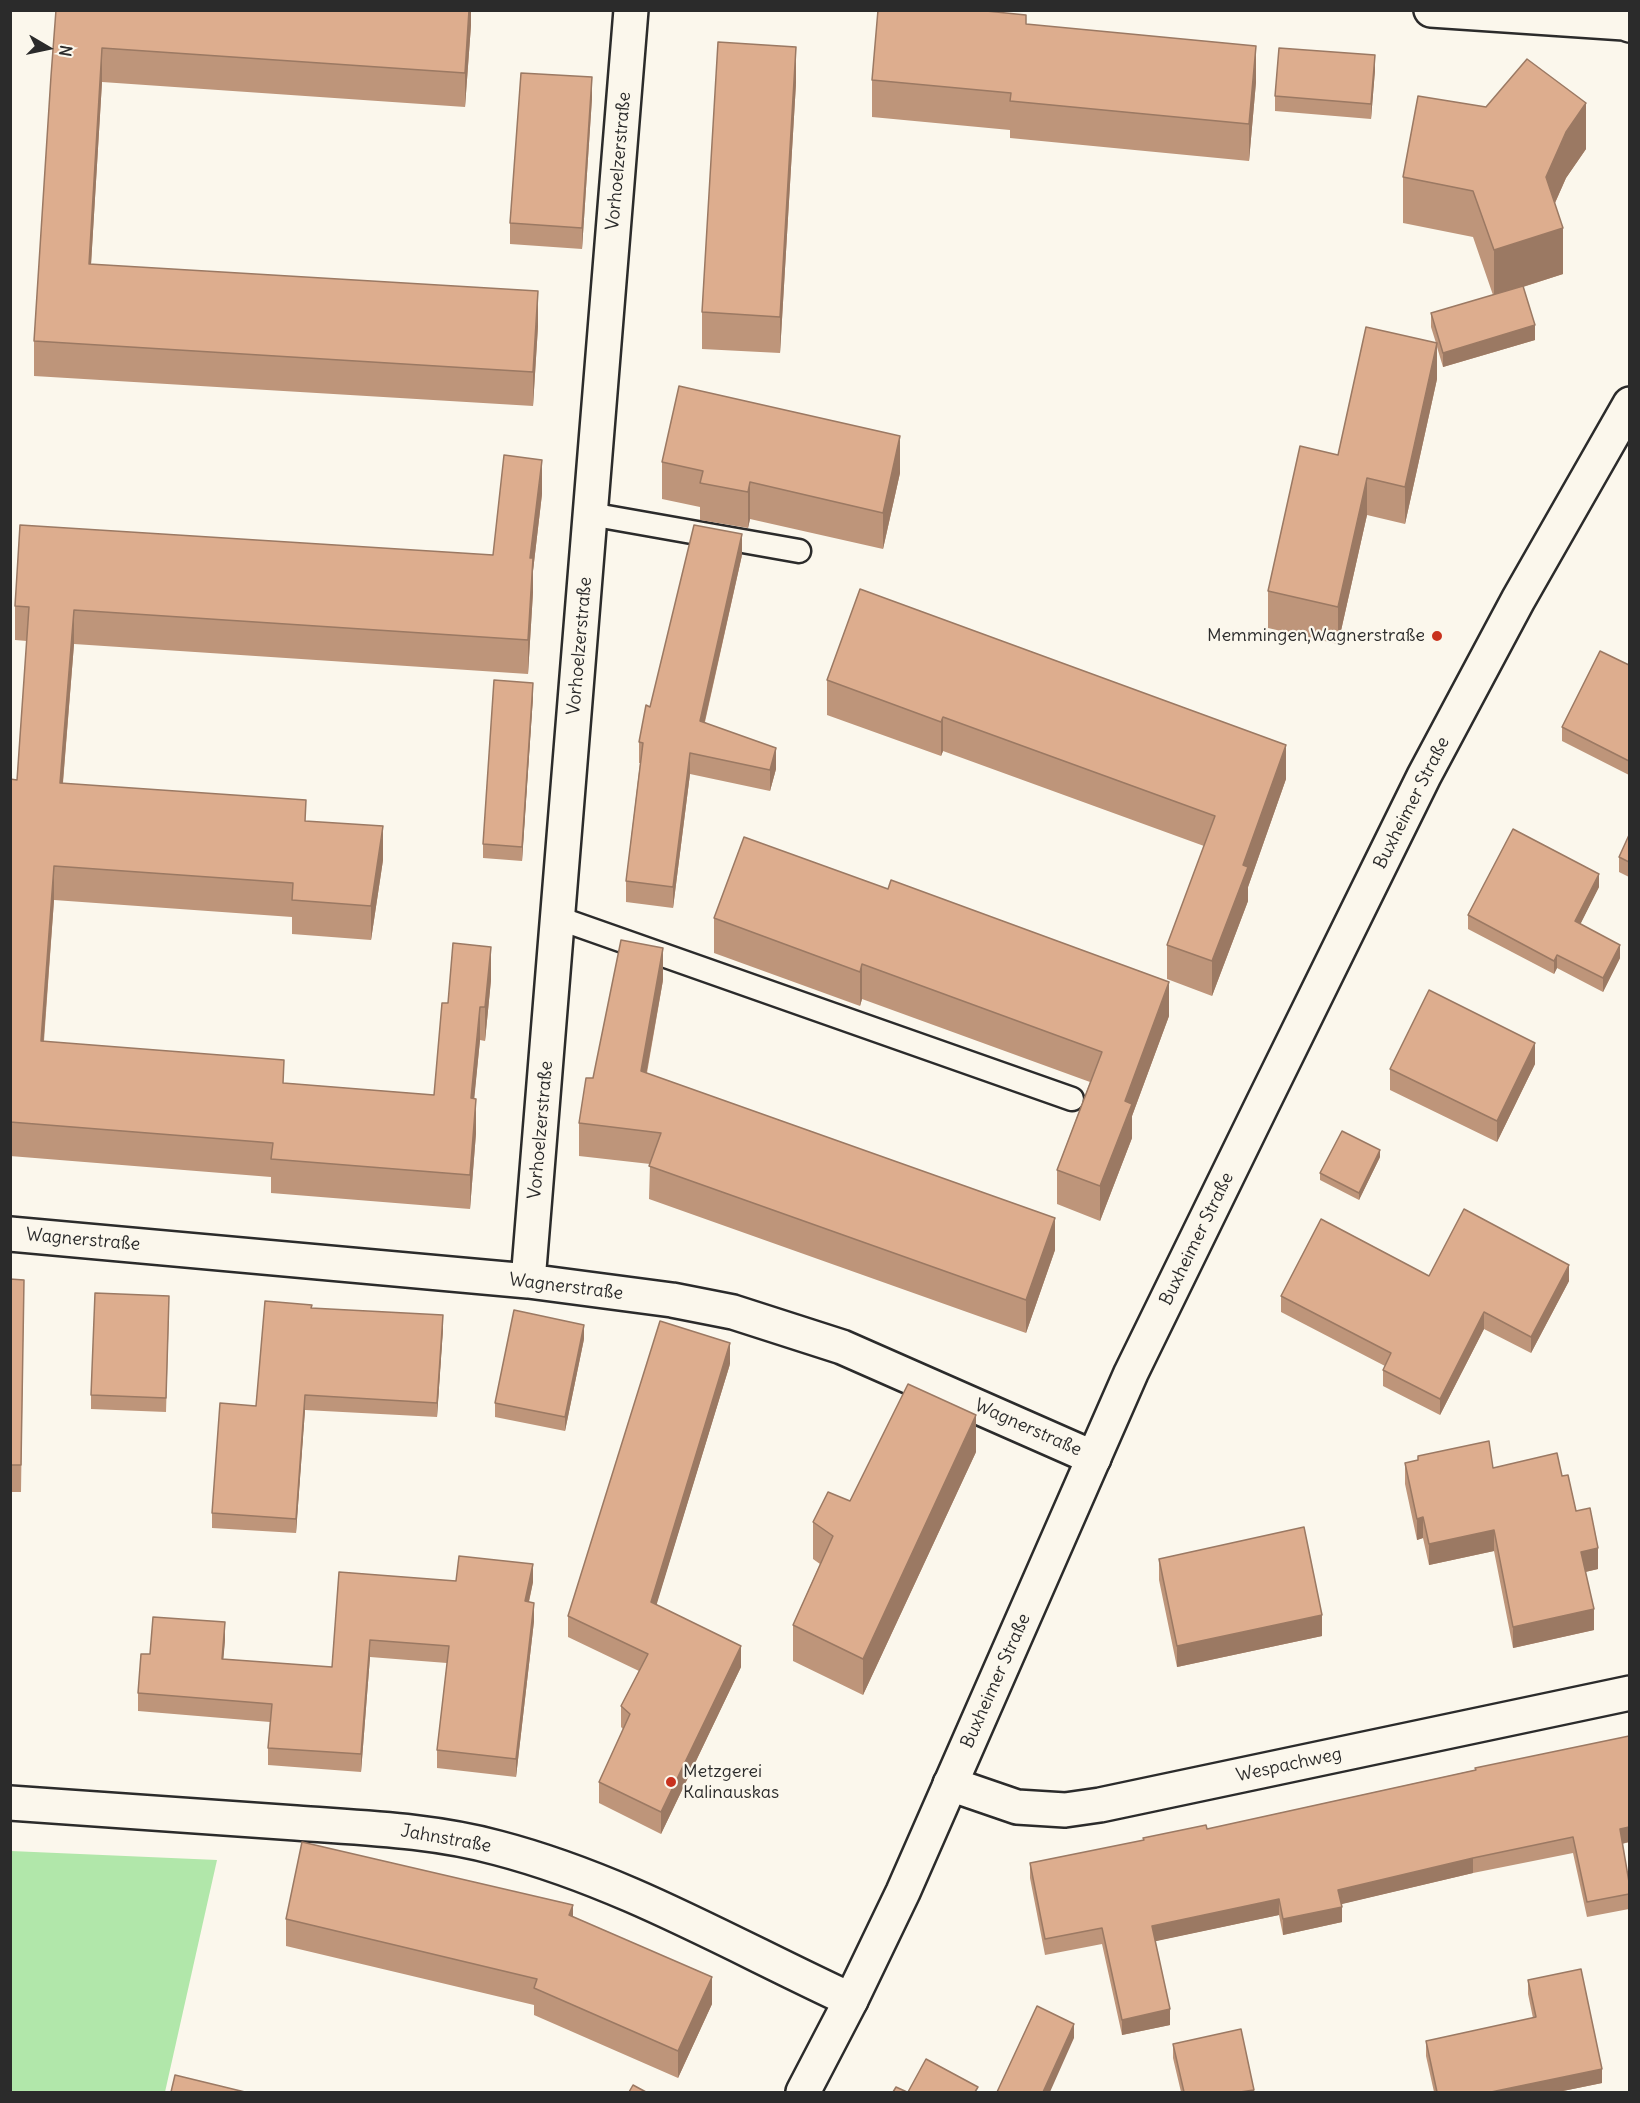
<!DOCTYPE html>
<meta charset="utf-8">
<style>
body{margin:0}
#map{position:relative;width:1640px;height:2103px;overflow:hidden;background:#fbf7ec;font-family:Delius,sans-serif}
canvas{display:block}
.frame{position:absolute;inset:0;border:12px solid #2b2b2b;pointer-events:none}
.north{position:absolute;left:18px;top:18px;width:60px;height:60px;-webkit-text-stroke:4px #fbf7ec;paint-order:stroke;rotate:99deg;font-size:16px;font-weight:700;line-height:24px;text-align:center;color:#2b2b2b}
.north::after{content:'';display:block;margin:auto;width:21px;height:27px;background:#2b2b2b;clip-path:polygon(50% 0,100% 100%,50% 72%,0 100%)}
</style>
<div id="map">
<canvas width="1640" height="2103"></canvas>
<div class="frame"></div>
<div class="north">N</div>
</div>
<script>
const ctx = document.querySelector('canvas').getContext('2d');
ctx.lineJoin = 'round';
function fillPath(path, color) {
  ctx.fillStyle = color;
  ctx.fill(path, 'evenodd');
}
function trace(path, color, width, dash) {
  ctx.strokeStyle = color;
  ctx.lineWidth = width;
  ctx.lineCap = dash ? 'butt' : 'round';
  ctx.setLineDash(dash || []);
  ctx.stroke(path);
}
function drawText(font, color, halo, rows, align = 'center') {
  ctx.font = font + ' Delius,sans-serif';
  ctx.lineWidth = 4.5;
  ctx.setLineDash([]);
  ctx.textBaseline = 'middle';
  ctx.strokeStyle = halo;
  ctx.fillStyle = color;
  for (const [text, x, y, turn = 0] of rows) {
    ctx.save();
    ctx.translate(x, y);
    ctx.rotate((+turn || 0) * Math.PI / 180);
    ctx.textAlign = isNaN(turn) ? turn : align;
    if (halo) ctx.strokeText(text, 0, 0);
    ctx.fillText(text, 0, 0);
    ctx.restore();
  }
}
const green = new Path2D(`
 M 11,1851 L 217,1860 L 165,2092 L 11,2092 Z`);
const lane = new Path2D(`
 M 590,514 L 799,551
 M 558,918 L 1072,1099`);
const street = new Path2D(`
 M 1431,10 L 1624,23 L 1630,25
 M 10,1234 L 528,1281 L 672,1300 L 733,1312 L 842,1347 L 1094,1458
 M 528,1281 L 631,10
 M 950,1784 L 1017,1807 L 1065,1810 L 1100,1805 L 1630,1693
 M 10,1803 C 106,1809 201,1816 296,1823 C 363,1828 432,1830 498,1848 C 624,1881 734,1946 851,2000`);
const secondary = new Path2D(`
 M 803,2092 L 851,2000 L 903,1892 L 1131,1373 L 1262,1105 L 1424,776 L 1518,600 L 1630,404`);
const wall = new Path2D(`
 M 56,10 L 471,10 L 471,25 L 465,107 L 102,82 L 91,264 L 538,326 L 533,406 L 34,376 L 34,341 Z
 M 1026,24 L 1256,82 L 1249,161 L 1010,138 L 1010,130 L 872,117 L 872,80 Z
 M 1375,70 L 1371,119 L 1275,111 L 1275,96 Z
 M 796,83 L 780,353 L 702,349 L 702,312 Z
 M 592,98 L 582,249 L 510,244 L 510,223 Z
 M 1586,149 L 1566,178 L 1555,203 L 1563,274 L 1523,287 L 1535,340 L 1443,367 L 1437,347 L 1437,379 L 1405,524 L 1367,515 L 1338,644 L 1268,628 L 1268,591 L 1338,455 L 1436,343 L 1431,327 L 1431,313 L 1493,295 L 1473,237 L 1403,223 L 1403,177 Z
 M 662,462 L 900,473 L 883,549 L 750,519 L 748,528 L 700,520 L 700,507 L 662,499 Z
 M 542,494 L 533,571 L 533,592 L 528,674 L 74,644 L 63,783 L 306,821 L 383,860 L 371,940 L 292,934 L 292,917 L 54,900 L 44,1041 L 284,1083 L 434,1095 L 448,1003 L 491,980 L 485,1041 L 480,1040 L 474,1098 L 476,1133 L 470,1209 L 271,1193 L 271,1177 L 10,1156 L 10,779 L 17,780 L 27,641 L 15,640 L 15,606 L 493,555 Z
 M 742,555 L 705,722 L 776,769 L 770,791 L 690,774 L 673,908 L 626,902 L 626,881 L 640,763 L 639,763 L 639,742 L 650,707 Z
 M 1629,665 L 1629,775 L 1562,741 L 1562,727 Z
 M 827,680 L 1286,779 L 1248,887 L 1248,901 L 1212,996 L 1167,979 L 1167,945 L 1204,846 L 943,751 L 941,756 L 827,715 Z
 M 533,697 L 522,861 L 483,858 L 483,844 Z
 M 1629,835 L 1629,877 L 1619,872 L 1619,857 Z
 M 1599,887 L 1580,924 L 1620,958 L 1603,992 L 1557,968 L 1554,974 L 1468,929 L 1468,915 Z
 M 714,918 L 1169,1016 L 1132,1116 L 1132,1138 L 1100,1221 L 1057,1204 L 1057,1170 L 1090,1082 L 862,999 L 860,1006 L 714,953 Z
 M 663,980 L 647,1073 L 1055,1250 L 1026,1333 L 649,1199 L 650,1164 L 579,1156 L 579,1123 L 593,1078 Z
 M 1535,1064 L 1497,1142 L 1390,1090 L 1390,1069 Z
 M 1380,1157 L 1359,1200 L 1320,1180 L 1320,1173 Z
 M 1429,1276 L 1569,1281 L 1531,1353 L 1484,1329 L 1440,1415 L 1383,1386 L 1383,1370 L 1385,1366 L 1281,1312 L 1281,1296 Z
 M 10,1279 L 24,1280 L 21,1492 L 10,1492 Z
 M 312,1308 L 443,1329 L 437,1417 L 305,1410 L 296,1533 L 212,1528 L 212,1513 L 256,1406 Z
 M 169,1311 L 166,1412 L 91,1409 L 91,1395 Z
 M 584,1339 L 565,1431 L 495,1417 L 495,1403 Z
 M 730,1364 L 656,1605 L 741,1667 L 661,1834 L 599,1803 L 599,1782 L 623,1729 L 621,1727 L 621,1706 L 639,1671 L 568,1637 L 568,1616 Z
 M 976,1452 L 863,1695 L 793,1661 L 793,1625 L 820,1564 L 813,1559 L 813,1522 L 850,1501 Z
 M 1418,1456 L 1493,1468 L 1562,1476 L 1598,1569 L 1585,1572 L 1594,1630 L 1513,1648 L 1494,1551 L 1429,1565 L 1423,1538 L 1417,1540 L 1405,1484 L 1405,1463 L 1418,1460 Z
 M 1159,1559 L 1322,1636 L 1177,1667 L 1159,1580 Z
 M 339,1572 L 456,1581 L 533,1582 L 529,1602 L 534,1621 L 516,1777 L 437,1768 L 437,1750 L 447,1663 L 370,1657 L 361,1772 L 268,1765 L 268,1748 L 270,1722 L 138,1711 L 138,1693 L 150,1654 L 225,1640 L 223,1659 L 332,1667 Z
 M 10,1605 L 11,1684 L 11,1711 L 10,1711 Z
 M 1629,1736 L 1629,1842 L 1622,1844 L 1629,1882 L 1629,1909 L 1587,1917 L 1573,1853 L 1473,1873 L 1341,1904 L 1342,1922 L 1283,1935 L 1279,1915 L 1155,1941 L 1170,2025 L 1122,2035 L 1102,1944 L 1045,1955 L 1030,1878 L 1030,1863 L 1207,1829 Z
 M 573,1917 L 712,2004 L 678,2078 L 534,2015 L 534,2005 L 286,1946 L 286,1919 Z
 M 1528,1980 L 1602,2083 L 1558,2092 L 1434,2092 L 1426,2056 L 1426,2041 L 1533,2018 L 1528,1994 Z
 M 1173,2044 L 1254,2092 L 1181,2092 L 1173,2058 Z`);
const shadedWall = new Path2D(`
 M 469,10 L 471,10 L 471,25 L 465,107 L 465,73 Z
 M 1256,46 L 1256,82 L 1249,161 L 1249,124 Z
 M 796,47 L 796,83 L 780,353 L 780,317 Z
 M 102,48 L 102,82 L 89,298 L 89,264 Z
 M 1375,55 L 1375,70 L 1371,119 L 1371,104 Z
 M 592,77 L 592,98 L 582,249 L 582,228 Z
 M 1586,103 L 1586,149 L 1566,178 L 1546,223 L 1546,177 L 1566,132 Z
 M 1563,228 L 1563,274 L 1494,296 L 1494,250 Z
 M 538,291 L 538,326 L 533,406 L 533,372 Z
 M 1535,325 L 1535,340 L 1443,367 L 1443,353 Z
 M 1437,343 L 1437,379 L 1405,524 L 1405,487 Z
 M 900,436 L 900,473 L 883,549 L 883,513 Z
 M 542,460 L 542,494 L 533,571 L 533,592 L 528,674 L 528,640 L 530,558 Z
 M 1367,478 L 1367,515 L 1338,644 L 1338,607 Z
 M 750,482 L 750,519 L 748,528 L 748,492 Z
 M 742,534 L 742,555 L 700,742 L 700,721 Z
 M 74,610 L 74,644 L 60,817 L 60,783 Z
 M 533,683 L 533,697 L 522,861 L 522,847 Z
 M 943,717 L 943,751 L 941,756 L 941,722 Z
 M 1286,745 L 1286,779 L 1248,887 L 1248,901 L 1212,996 L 1212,961 L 1243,865 Z
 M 776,748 L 776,769 L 770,791 L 770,770 Z
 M 690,753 L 690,774 L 673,908 L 673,887 Z
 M 383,826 L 383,860 L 371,940 L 371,906 Z
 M 54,866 L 54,900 L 41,1075 L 41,1041 Z
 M 1599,874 L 1599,887 L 1575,935 L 1575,921 Z
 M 1620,945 L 1620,958 L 1603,992 L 1603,978 Z
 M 491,947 L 491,980 L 485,1041 L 485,1007 Z
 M 663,948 L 663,980 L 641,1103 L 641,1071 Z
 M 1557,955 L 1557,968 L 1554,974 L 1554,961 Z
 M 862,964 L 862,999 L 860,1006 L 860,972 Z
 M 1169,982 L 1169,1016 L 1132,1116 L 1132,1138 L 1100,1221 L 1100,1186 L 1125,1101 Z
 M 480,1007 L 480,1040 L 471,1132 L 471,1098 Z
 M 1535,1043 L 1535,1064 L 1497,1142 L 1497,1121 Z
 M 476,1099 L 476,1133 L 470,1209 L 470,1175 Z
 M 1380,1150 L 1380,1157 L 1359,1200 L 1359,1193 Z
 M 1055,1218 L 1055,1250 L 1026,1333 L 1026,1300 Z
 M 1569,1265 L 1569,1281 L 1531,1353 L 1531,1337 Z
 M 1484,1312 L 1484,1329 L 1440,1415 L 1440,1399 Z
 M 443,1315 L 443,1329 L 437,1417 L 437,1403 Z
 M 584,1325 L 584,1339 L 565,1431 L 565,1417 Z
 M 730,1343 L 730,1364 L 651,1623 L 651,1602 Z
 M 305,1395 L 305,1410 L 296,1533 L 296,1519 Z
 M 976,1415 L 976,1452 L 863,1695 L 863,1659 Z
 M 1423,1517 L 1423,1538 L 1417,1540 L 1417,1519 Z
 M 1494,1530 L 1494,1551 L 1429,1565 L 1429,1544 Z
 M 1598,1548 L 1598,1569 L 1581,1573 L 1581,1552 Z
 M 533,1564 L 533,1582 L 525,1619 L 525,1601 Z
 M 534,1603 L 534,1621 L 516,1777 L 516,1759 Z
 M 1594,1609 L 1594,1630 L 1513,1648 L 1513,1627 Z
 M 1322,1615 L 1322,1636 L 1177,1667 L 1177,1646 Z
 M 225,1622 L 225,1640 L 222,1676 L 222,1659 Z
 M 370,1640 L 370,1657 L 361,1772 L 361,1754 Z
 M 741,1646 L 741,1667 L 661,1834 L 661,1812 Z
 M 1629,1827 L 1629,1842 L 1620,1844 L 1620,1829 Z
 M 1473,1858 L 1473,1873 L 1338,1905 L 1338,1890 Z
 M 1279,1899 L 1279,1915 L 1152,1942 L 1152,1926 Z
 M 573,1905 L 573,1932 L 569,1915 Z
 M 1342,1907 L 1342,1922 L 1283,1935 L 1283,1919 Z
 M 712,1977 L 712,2004 L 678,2078 L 678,2051 Z
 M 1170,2009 L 1170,2025 L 1122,2035 L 1122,2020 Z
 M 1074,2024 L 1074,2038 L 1050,2092 L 1043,2092 Z
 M 1602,2069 L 1602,2083 L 1558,2092 L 1491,2092 Z
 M 1254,2090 L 1254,2092 L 1240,2092 Z`);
const building = new Path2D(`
 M 56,10 L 469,10 L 465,73 L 102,48 L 89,264 L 538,291 L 533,372 L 34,341 L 51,76 Z
 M 878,10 L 976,10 L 1026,15 L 1026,24 L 1256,46 L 1249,124 L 1010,101 L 1011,93 L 872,80 Z
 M 718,42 L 796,47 L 780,317 L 702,312 Z
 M 1279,48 L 1375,55 L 1371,104 L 1275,96 Z
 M 1527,59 L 1586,103 L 1566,132 L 1546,177 L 1563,228 L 1494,250 L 1473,191 L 1403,177 L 1418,96 L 1486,107 Z
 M 521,73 L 592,77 L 582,228 L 510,223 Z
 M 1523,286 L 1535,325 L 1443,353 L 1431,313 Z
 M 1366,327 L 1437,343 L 1405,487 L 1367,478 L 1338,607 L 1268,591 L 1300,446 L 1338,455 Z
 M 679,386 L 900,436 L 883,513 L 750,482 L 748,492 L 700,483 L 703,471 L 662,462 Z
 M 504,455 L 542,460 L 530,558 L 533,558 L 528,640 L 74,610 L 60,783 L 306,800 L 305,821 L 383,826 L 371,906 L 292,900 L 293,883 L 54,866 L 41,1041 L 284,1060 L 283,1083 L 434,1095 L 442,1003 L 448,1003 L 453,943 L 491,947 L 485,1007 L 480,1007 L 471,1098 L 476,1099 L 470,1175 L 271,1159 L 273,1143 L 10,1122 L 10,779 L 17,780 L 29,607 L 15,606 L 20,525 L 493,555 Z
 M 694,525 L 742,534 L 700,721 L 776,748 L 770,770 L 690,753 L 673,887 L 626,881 L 643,743 L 639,742 L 646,705 L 650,707 Z
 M 860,589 L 1286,745 L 1243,865 L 1248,867 L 1212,961 L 1167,945 L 1215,816 L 943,717 L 941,722 L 827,680 Z
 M 1600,651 L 1629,665 L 1629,761 L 1562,727 Z
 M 494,680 L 533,683 L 522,847 L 483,844 Z
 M 1513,829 L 1599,874 L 1575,921 L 1620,945 L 1603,978 L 1557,955 L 1554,961 L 1468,915 Z
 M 1629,835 L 1629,862 L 1619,857 Z
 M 744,837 L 888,889 L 891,880 L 1169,982 L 1125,1101 L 1132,1104 L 1100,1186 L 1057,1170 L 1102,1052 L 862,964 L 860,972 L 714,918 Z
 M 621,940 L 663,948 L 641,1071 L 1055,1218 L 1026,1300 L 649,1166 L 661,1133 L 579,1123 L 586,1078 L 593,1078 Z
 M 1429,990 L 1535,1043 L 1497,1121 L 1390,1069 Z
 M 1342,1131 L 1380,1150 L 1359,1193 L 1320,1173 Z
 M 1464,1209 L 1569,1265 L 1531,1337 L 1484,1312 L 1440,1399 L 1383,1370 L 1391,1353 L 1281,1296 L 1321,1219 L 1429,1276 Z
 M 10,1279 L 24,1280 L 21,1465 L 10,1465 Z
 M 95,1293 L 169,1296 L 166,1398 L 91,1395 Z
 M 265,1301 L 312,1305 L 311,1308 L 443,1315 L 437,1403 L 305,1395 L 296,1519 L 212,1513 L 220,1403 L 256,1406 Z
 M 514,1310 L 584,1325 L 565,1417 L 495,1403 Z
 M 660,1321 L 730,1343 L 651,1602 L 741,1646 L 661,1812 L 599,1782 L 630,1714 L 621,1706 L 648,1654 L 568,1616 Z
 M 908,1384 L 976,1415 L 863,1659 L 793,1625 L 833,1536 L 813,1522 L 828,1492 L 850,1501 Z
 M 1489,1441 L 1493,1468 L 1557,1453 L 1562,1476 L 1568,1475 L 1576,1511 L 1590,1508 L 1598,1548 L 1581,1552 L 1594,1609 L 1513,1627 L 1494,1530 L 1429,1544 L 1423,1517 L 1417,1519 L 1405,1463 L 1418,1460 L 1418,1456 Z
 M 1304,1527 L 1322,1615 L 1177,1646 L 1159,1559 Z
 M 459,1556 L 533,1564 L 525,1601 L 534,1603 L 516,1759 L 437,1750 L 449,1646 L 370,1640 L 361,1754 L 268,1748 L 272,1704 L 138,1693 L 141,1654 L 150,1654 L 153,1617 L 225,1622 L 222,1659 L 332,1667 L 339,1572 L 456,1581 Z
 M 10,1605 L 11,1684 L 10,1684 Z
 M 1629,1736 L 1629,1827 L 1620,1829 L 1629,1882 L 1629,1894 L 1587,1902 L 1573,1837 L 1473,1858 L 1338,1890 L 1342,1907 L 1283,1919 L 1279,1899 L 1152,1926 L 1170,2009 L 1122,2020 L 1102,1928 L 1045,1939 L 1030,1863 L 1144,1840 L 1143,1838 L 1206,1825 L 1207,1829 L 1476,1770 L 1475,1768 Z
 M 302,1842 L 573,1905 L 569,1915 L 712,1977 L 678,2051 L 534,1988 L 537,1979 L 286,1919 Z
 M 1581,1969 L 1602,2069 L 1491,2092 L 1437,2092 L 1426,2041 L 1536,2017 L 1528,1980 Z
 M 1037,2006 L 1074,2024 L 1043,2092 L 997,2092 Z
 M 1241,2029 L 1254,2090 L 1240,2092 L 1184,2092 L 1173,2044 Z
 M 926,2059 L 978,2087 L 975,2092 L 908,2092 Z
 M 175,2075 L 245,2092 L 171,2092 Z
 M 633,2085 L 646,2092 L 629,2092 Z
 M 896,2087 L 907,2092 L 893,2092 Z`);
const markers = [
 [1437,636,6,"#c8321e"],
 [671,1782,6,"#c8321e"]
];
const streetNames = [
 ["Vorhoelzerstraße",619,161,-85],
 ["Vorhoelzerstraße",580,646,-85],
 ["Buxheimer Straße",1412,803,-63],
 ["Vorhoelzerstraße",541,1130,-85],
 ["Buxheimer Straße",1197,1239,-64],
 ["Wagnerstraße",83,1240,5],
 ["Wagnerstraße",566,1287,7],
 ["Wagnerstraße",1028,1428,24],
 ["Buxheimer Straße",996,1681,-66],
 ["Wespachweg",1289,1765,-12],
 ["Jahnstraße",446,1839,10]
];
const poiNames = [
 ["Memmingen,Wagnerstraße",1425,636],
 ["Metzgerei",683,1772,"left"],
 ["Kalinauskas",683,1793,"left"]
];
fillPath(green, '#b1e7aa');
trace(lane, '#2b2b2b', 27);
trace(street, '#2b2b2b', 38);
trace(secondary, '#2b2b2b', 38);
trace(lane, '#fbf7ec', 22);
trace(street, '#fbf7ec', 33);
trace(secondary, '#fbf7ec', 33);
fillPath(wall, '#be957a');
fillPath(shadedWall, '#9b7963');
fillPath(building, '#ddad8e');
trace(building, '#9b7963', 1.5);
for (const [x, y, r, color] of markers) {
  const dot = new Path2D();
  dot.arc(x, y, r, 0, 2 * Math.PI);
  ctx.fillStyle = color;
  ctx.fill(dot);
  trace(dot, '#fbf7ec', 2);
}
drawText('18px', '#2b2b2b', '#fbf7ec', streetNames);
drawText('18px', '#2b2b2b', '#fbf7ec', poiNames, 'right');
</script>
